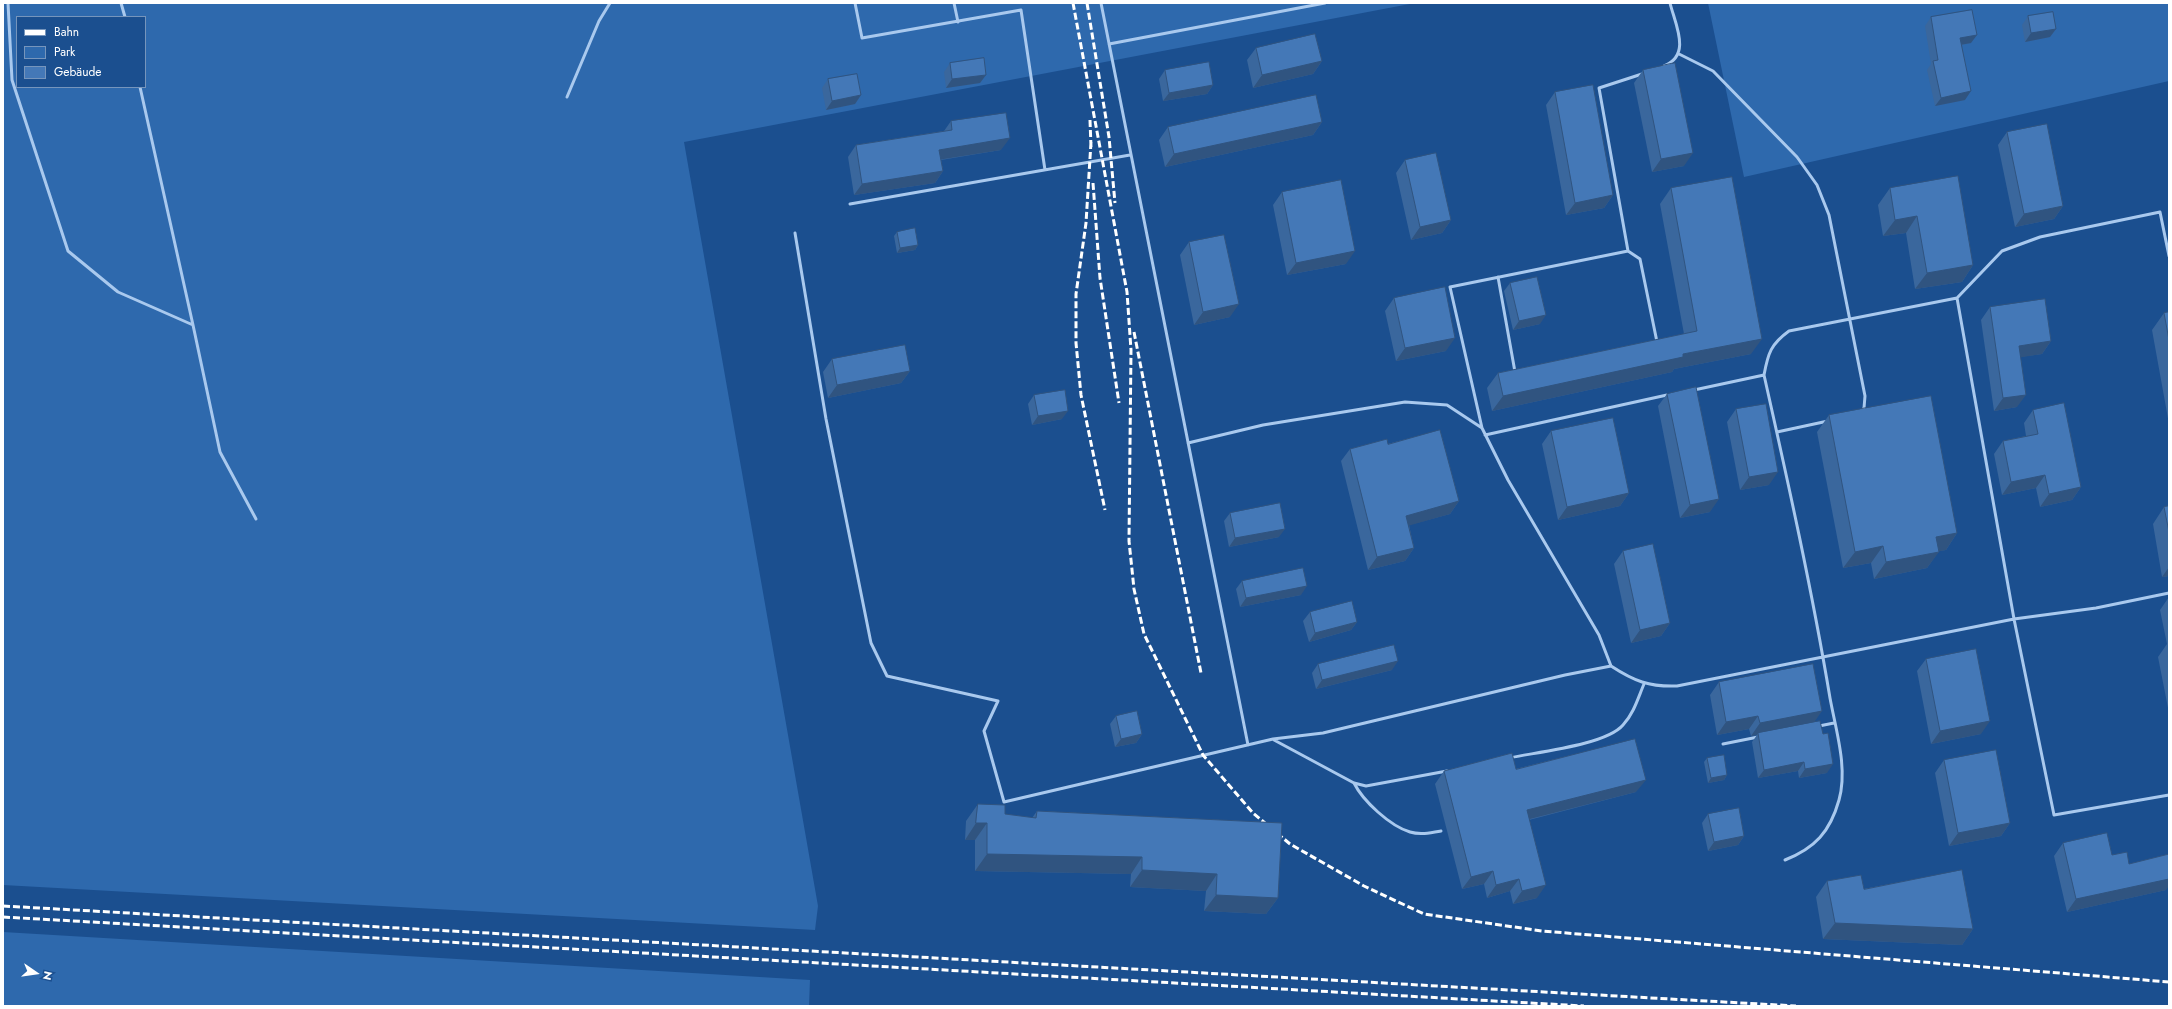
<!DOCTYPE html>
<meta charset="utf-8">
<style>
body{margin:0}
#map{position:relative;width:2172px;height:1009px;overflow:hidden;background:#1b4f8f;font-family:Jost,sans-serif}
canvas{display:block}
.frame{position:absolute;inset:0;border:4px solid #fff;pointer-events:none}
.legend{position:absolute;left:16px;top:16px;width:130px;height:72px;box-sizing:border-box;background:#1b4f8f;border:1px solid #7695bc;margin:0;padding:5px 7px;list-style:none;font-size:12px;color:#fff}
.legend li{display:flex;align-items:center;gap:8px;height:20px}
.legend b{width:20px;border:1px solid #7695bc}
.north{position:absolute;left:16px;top:953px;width:40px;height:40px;-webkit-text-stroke:3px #1b4f8f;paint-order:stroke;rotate:103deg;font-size:11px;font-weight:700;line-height:16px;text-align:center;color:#fff}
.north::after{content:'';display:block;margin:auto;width:14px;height:18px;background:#fff;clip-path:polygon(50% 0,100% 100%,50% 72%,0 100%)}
</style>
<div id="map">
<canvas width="2172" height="1009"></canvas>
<div class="frame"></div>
<ul class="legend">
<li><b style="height:5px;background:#fff"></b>Bahn</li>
<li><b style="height:11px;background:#2e69ad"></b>Park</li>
<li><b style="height:11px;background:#4478b7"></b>Gebäude</li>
</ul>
<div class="north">N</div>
</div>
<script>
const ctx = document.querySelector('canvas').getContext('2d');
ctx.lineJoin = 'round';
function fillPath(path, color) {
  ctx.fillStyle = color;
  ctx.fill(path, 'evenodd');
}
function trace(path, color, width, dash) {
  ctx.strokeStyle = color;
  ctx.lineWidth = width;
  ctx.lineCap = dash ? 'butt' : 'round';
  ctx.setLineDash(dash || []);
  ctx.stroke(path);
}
const green = new Path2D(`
 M 3,3 L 1415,3 L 684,142 L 818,906 L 815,930 L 3,885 ZM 17,17 L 145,17 L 145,87 L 17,87 Z
 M 1708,3 L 2169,3 L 2169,81 L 1744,177 Z
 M 3,932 L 810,980 L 809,1006 L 3,1006 Z`);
const lane = new Path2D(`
 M 8,3 L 12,80 L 68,251 L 118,292 L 193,325 L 220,452 L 256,519
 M 121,3 L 125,17
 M 855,3 L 862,38 L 1021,10 L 1045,170
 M 954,3 L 958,22
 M 1101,3 L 1248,745
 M 1109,44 L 1325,3
 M 1679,54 L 1713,71 L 1797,157 L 1817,185 L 1829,215 L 1865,396 L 1864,408 L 1861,411
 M 1664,66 C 1692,55 1675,24 1670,3
 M 140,87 L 193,325
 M 567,97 L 599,21 L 610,3
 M 850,204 L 1130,155
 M 795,233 L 826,419 L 871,643 L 887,676 L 998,701 L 984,731 L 1004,802 L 1273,739 L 1323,733 L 1565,675 L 1611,666 C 1634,681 1649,687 1677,686 L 2014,619 L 2096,608 L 2169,593
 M 1628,251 L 1640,259 L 1657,342
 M 1498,277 L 1515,372
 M 1957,298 L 2002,251 L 2040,237 L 2160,212 L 2169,256
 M 1694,390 L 1764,375
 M 1482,428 L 1450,287 L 1628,251 L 1599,88 L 1642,74
 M 1777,432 L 1828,421
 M 1485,435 L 1667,395
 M 1188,443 L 1263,425 L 1405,402 L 1447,405 L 1482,428 L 1508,480 L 1599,635 L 1611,666
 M 1819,726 L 1834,723
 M 1274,740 L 1354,783 L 1366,786 L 1447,771
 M 1723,744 L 1758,737
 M 1509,758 C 1537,752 1606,745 1623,725 C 1634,713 1638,698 1644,684
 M 1354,783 C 1363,801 1390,826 1410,832 C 1420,835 1430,833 1441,831
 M 1785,860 C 1815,848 1830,832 1839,800 C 1848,768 1836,731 1830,698 C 1812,590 1788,482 1764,375 C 1768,353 1771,344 1789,331 L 1957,298 L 2014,619 L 2054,815 L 2169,795`);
const rail = new Path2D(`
 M 1073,3 L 1127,292 L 1131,350 L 1129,541 L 1134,589 L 1144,634 L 1203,755 L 1253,813 L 1290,844 L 1364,886 L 1424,914 L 1542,931 L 2169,982
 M 1087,3 L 1109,137 L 1115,203
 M 1090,120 L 1091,147
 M 1091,142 L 1086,223 L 1076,294 L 1076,343 L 1081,395 L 1105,510
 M 1093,183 L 1100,278 L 1119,403
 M 1134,332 L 1201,673
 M 3,906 L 1796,1006
 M 3,917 L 1584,1006`);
const wall = new Path2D(`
 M 2028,16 L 2056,29 L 2050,37 L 2025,42 L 2022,25 Z
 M 1931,17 L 1971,43 L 1962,45 L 1965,100 L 1935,106 L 1927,70 L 1931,64 L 1925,26 Z
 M 1256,48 L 1322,61 L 1313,74 L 1253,88 L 1247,60 Z
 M 950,63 L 986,75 L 980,83 L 946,88 L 944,72 Z
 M 1165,70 L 1213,85 L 1207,94 L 1163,101 L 1159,79 Z
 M 1643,70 L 1684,166 L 1652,172 L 1634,83 Z
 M 828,79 L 861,95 L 855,104 L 826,110 L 822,88 Z
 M 1555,92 L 1613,195 L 1604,208 L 1566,215 L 1546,105 Z
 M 951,121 L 1001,150 L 941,160 L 943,171 L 935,183 L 854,195 L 848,157 L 856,145 L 944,131 Z
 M 1322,122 L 1313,135 L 1165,167 L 1159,140 L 1168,127 Z
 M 2007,132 L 2063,206 L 2054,219 L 2015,227 L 1998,145 Z
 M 1405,160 L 1451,220 L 1442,233 L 1411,240 L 1396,173 Z
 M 1671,188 L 1751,354 L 1674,369 L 1672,372 L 1492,411 L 1487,388 L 1498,373 L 1684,334 L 1660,204 Z
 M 1890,188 L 1973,265 L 1962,282 L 1915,289 L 1906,233 L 1883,236 L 1878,205 Z
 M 1282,192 L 1346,264 L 1287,275 L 1273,205 Z
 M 897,232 L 918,245 L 915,250 L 897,253 L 894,236 Z
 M 1189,242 L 1230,317 L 1194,325 L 1180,255 Z
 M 1510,283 L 1540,324 L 1513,330 L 1504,291 Z
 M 1394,298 L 1446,351 L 1396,361 L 1385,311 Z
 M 1990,307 L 2051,341 L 2042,354 L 2020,357 L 2017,407 L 1994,411 L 1981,320 Z
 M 2169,312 L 2169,424 L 2152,330 L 2164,313 Z
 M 832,359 L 910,371 L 901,383 L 828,398 L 823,372 Z
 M 1667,394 L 1710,512 L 1680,518 L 1658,406 Z
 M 1034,395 L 1062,419 L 1032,425 L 1028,404 Z
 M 1736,409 L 1769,485 L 1740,490 L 1727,422 Z
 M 2033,410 L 2081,487 L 2072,500 L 2040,507 L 2036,488 L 2002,495 L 1994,454 L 2003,441 L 2026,436 L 2024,423 Z
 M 1829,415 L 1957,533 L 1946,550 L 1939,551 L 1927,568 L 1874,579 L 1871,563 L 1843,568 L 1817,432 Z
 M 1551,431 L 1629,493 L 1620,506 L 1558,520 L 1542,444 Z
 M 1388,444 L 1459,501 L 1450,514 L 1409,525 L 1414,548 L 1405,561 L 1368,570 L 1341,461 L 1350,449 Z
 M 2169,506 L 2169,576 L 2162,577 L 2153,524 L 2164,507 Z
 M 1230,513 L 1279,537 L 1229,547 L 1224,521 Z
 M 1623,551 L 1670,623 L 1661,636 L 1631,643 L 1614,564 Z
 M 1242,581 L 1301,595 L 1240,607 L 1236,589 Z
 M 2169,597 L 2169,713 L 2158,657 L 2167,644 L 2160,610 Z
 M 1310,612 L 1357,622 L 1351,630 L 1309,642 L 1303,621 Z
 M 1926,659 L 1981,734 L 1931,744 L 1917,671 Z
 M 1318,664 L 1392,670 L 1316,689 L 1312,673 Z
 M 1719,682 L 1814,722 L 1827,773 L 1799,778 L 1798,771 L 1758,778 L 1752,742 L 1757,735 L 1751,736 L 1749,729 L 1717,735 L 1710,695 Z
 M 1116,716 L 1142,734 L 1136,743 L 1115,747 L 1110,724 Z
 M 1707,758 L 1727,775 L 1724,780 L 1708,783 L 1704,762 Z
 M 1944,760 L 2010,823 L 2001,836 L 1949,846 L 1935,773 Z
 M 1516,769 L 1636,792 L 1529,820 L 1537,898 L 1513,904 L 1510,891 L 1487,898 L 1484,884 L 1462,889 L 1435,784 L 1444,771 Z
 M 978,804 L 1005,814 L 1032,818 L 1037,811 L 1282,823 L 1278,898 L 1266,914 L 1204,911 L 1206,891 L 1130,887 L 1131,874 L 975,871 L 975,840 L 965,840 L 966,821 Z
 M 1708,814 L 1744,836 L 1738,845 L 1708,851 L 1702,823 Z
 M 2063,843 L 2112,855 L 2129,864 L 2166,890 L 2067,912 L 2054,856 Z
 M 1827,881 L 1973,929 L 1962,945 L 1823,939 L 1816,897 Z`);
const shadedWall = new Path2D(`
 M 2056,29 L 2050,37 L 2025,42 L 2031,33 Z
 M 1977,35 L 1971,43 L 1954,46 L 1960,38 Z
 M 1322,61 L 1313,74 L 1253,88 L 1262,75 Z
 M 986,75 L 980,83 L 946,88 L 952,79 Z
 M 1213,85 L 1207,94 L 1163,101 L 1169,93 Z
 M 1971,91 L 1965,100 L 1935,106 L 1941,98 Z
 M 861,95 L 855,104 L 826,110 L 832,101 Z
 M 1322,122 L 1313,135 L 1165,167 L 1174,154 Z
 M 1010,138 L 1001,150 L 931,161 L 939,150 Z
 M 1693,153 L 1684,166 L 1652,172 L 1661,159 Z
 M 943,171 L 935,183 L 854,195 L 862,184 Z
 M 1613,195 L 1604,208 L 1566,215 L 1575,203 Z
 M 2063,206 L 2054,219 L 2015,227 L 2024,214 Z
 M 1917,216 L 1906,233 L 1883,236 L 1895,220 Z
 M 1451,220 L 1442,233 L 1411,240 L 1420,227 Z
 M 918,245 L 915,250 L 897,253 L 900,248 Z
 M 1355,251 L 1346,264 L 1287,275 L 1296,263 Z
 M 1973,265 L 1962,282 L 1915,289 L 1927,273 Z
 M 1239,304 L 1230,317 L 1194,325 L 1203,312 Z
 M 1546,315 L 1540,324 L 1513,330 L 1519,321 Z
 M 1455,338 L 1446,351 L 1396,361 L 1405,348 Z
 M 1762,339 L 1751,354 L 1674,369 L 1672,372 L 1492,411 L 1503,396 L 1683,354 Z
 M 2051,341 L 2042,354 L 2010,359 L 2019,346 Z
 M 910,371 L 901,383 L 828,398 L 837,385 Z
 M 2026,395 L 2017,407 L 1994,411 L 2003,398 Z
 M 1068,411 L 1062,419 L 1032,425 L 1038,416 Z
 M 1778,472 L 1769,485 L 1740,490 L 1749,477 Z
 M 2045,475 L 2036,488 L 2002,495 L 2011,482 Z
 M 2081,487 L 2072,500 L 2040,507 L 2049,494 Z
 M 1629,493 L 1620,506 L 1558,520 L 1567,507 Z
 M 1719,499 L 1710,512 L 1680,518 L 1690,505 Z
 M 1459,501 L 1450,514 L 1397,529 L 1406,516 Z
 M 1285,529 L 1279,537 L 1229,547 L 1235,538 Z
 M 1957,533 L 1946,550 L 1924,554 L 1936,537 Z
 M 1883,546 L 1871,563 L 1843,568 L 1855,552 Z
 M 1414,548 L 1405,561 L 1368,570 L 1377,557 Z
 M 1939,552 L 1927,568 L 1874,579 L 1886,562 Z
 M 2169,567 L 2169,576 L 2162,577 Z
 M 1307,586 L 1301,595 L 1240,607 L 1246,598 Z
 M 1357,622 L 1351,630 L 1309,642 L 1315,633 Z
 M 1670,623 L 1661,636 L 1631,643 L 1640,630 Z
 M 1398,661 L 1392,670 L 1316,689 L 1322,680 Z
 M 1822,711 L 1813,724 L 1758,733 L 1757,735 L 1751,736 L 1760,723 Z
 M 1758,716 L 1749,729 L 1717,735 L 1726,722 Z
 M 1990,721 L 1981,734 L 1931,744 L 1940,731 Z
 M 1142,734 L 1136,743 L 1115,747 L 1121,739 Z
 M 1804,762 L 1798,771 L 1758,778 L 1764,770 Z
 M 1833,764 L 1827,773 L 1799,778 L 1805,769 Z
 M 1727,775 L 1724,780 L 1708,783 L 1711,778 Z
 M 1646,780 L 1636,792 L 1518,822 L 1527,810 Z
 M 976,823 L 987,823 L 975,840 L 965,840 Z
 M 2010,823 L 2001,836 L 1949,846 L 1958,833 Z
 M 1744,836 L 1738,845 L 1708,851 L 1714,842 Z
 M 987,854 L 1142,857 L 1131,874 L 975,871 Z
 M 1142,870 L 1217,874 L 1206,891 L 1130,887 Z
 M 1493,871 L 1484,884 L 1462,889 L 1471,877 Z
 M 1519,879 L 1510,891 L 1487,898 L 1496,885 Z
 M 2169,879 L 2169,886 L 2166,890 L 2067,912 L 2076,899 Z
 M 1546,885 L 1537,898 L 1513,904 L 1522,891 Z
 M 1216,895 L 1278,898 L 1266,914 L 1204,911 Z
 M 1835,923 L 1973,929 L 1962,945 L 1823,939 Z`);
const building = new Path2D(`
 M 1972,10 L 1977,35 L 1960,38 L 1971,91 L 1941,98 L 1933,61 L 1938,60 L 1931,17 Z
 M 2053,12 L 2056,29 L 2031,33 L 2028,16 Z
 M 1315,34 L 1322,61 L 1262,75 L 1256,48 Z
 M 984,58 L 986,75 L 952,79 L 950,63 Z
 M 1209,62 L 1213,85 L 1169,93 L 1165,70 Z
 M 1675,63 L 1693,153 L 1661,159 L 1643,70 Z
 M 857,74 L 861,95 L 832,101 L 828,79 Z
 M 1593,85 L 1613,195 L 1575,203 L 1555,92 Z
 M 1316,95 L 1322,122 L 1174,154 L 1168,127 Z
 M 1006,113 L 1010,138 L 939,150 L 943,171 L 862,184 L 856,145 L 952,130 L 951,121 Z
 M 2047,124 L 2063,206 L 2024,214 L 2007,132 Z
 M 1436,153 L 1451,220 L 1420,227 L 1405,160 Z
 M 1958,176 L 1973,265 L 1927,273 L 1917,216 L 1895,220 L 1890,188 Z
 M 1732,177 L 1762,339 L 1683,354 L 1683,357 L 1503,396 L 1498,373 L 1697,331 L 1671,188 Z
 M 1341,180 L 1355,251 L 1296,263 L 1282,192 Z
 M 915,228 L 918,245 L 900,248 L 897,232 Z
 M 1224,235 L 1239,304 L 1203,312 L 1189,242 Z
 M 1537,277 L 1546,315 L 1519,321 L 1510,283 Z
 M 1445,287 L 1455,338 L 1405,348 L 1394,298 Z
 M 2045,299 L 2051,341 L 2019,346 L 2026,395 L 2003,398 L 1990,307 Z
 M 2169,312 L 2169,340 L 2164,313 Z
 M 905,345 L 910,371 L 837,385 L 832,359 Z
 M 1696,387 L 1719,499 L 1690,505 L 1667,394 Z
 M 1065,390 L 1068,411 L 1038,416 L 1034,395 Z
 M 1931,396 L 1957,533 L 1936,537 L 1939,552 L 1886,562 L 1883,546 L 1855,552 L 1829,415 Z
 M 2064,403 L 2081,487 L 2049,494 L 2045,475 L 2011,482 L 2003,441 L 2038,434 L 2033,410 Z
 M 1766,404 L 1778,472 L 1749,477 L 1736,409 Z
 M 1613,418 L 1629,493 L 1567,507 L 1551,431 Z
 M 1440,430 L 1459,501 L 1406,516 L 1414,548 L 1377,557 L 1350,449 L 1387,439 L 1388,444 Z
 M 1280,503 L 1285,529 L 1235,538 L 1230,513 Z
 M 2169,506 L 2169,532 L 2164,507 Z
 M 1653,544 L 1670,623 L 1640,630 L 1623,551 Z
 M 1303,568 L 1307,586 L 1246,598 L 1242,581 Z
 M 1352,601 L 1357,622 L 1315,633 L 1310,612 Z
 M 1394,645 L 1398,661 L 1322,680 L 1318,664 Z
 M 1976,649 L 1990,721 L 1940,731 L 1926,659 Z
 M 1813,664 L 1822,711 L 1760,723 L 1758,716 L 1726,722 L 1719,682 Z
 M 1137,711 L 1142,734 L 1121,739 L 1116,716 Z
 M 1820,721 L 1823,734 L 1828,733 L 1833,764 L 1805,769 L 1804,762 L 1764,770 L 1758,733 Z
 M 1635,739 L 1646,780 L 1527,810 L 1546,885 L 1522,891 L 1519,879 L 1496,885 L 1493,871 L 1471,877 L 1444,771 L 1512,753 L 1516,769 Z
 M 1996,750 L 2010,823 L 1958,833 L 1944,760 Z
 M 1724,755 L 1727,775 L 1711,778 L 1707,758 Z
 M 978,804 L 1005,805 L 1005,814 L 1036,818 L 1037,811 L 1282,823 L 1278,898 L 1216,895 L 1217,874 L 1142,870 L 1142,857 L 987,854 L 987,823 L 976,823 Z
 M 1739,808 L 1744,836 L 1714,842 L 1708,814 Z
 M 2107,833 L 2112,855 L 2127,852 L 2129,864 L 2169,854 L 2169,879 L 2076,899 L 2063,843 Z
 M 1962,870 L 1973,929 L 1835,923 L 1827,881 L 1861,875 L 1864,889 Z`);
fillPath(green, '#2e69ad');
trace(lane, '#a9c9ee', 3);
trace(rail, '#fff', 3, [7, 3]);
fillPath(wall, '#3a679d');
fillPath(shadedWall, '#305480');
fillPath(building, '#4478b7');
trace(building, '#305480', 1);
</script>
